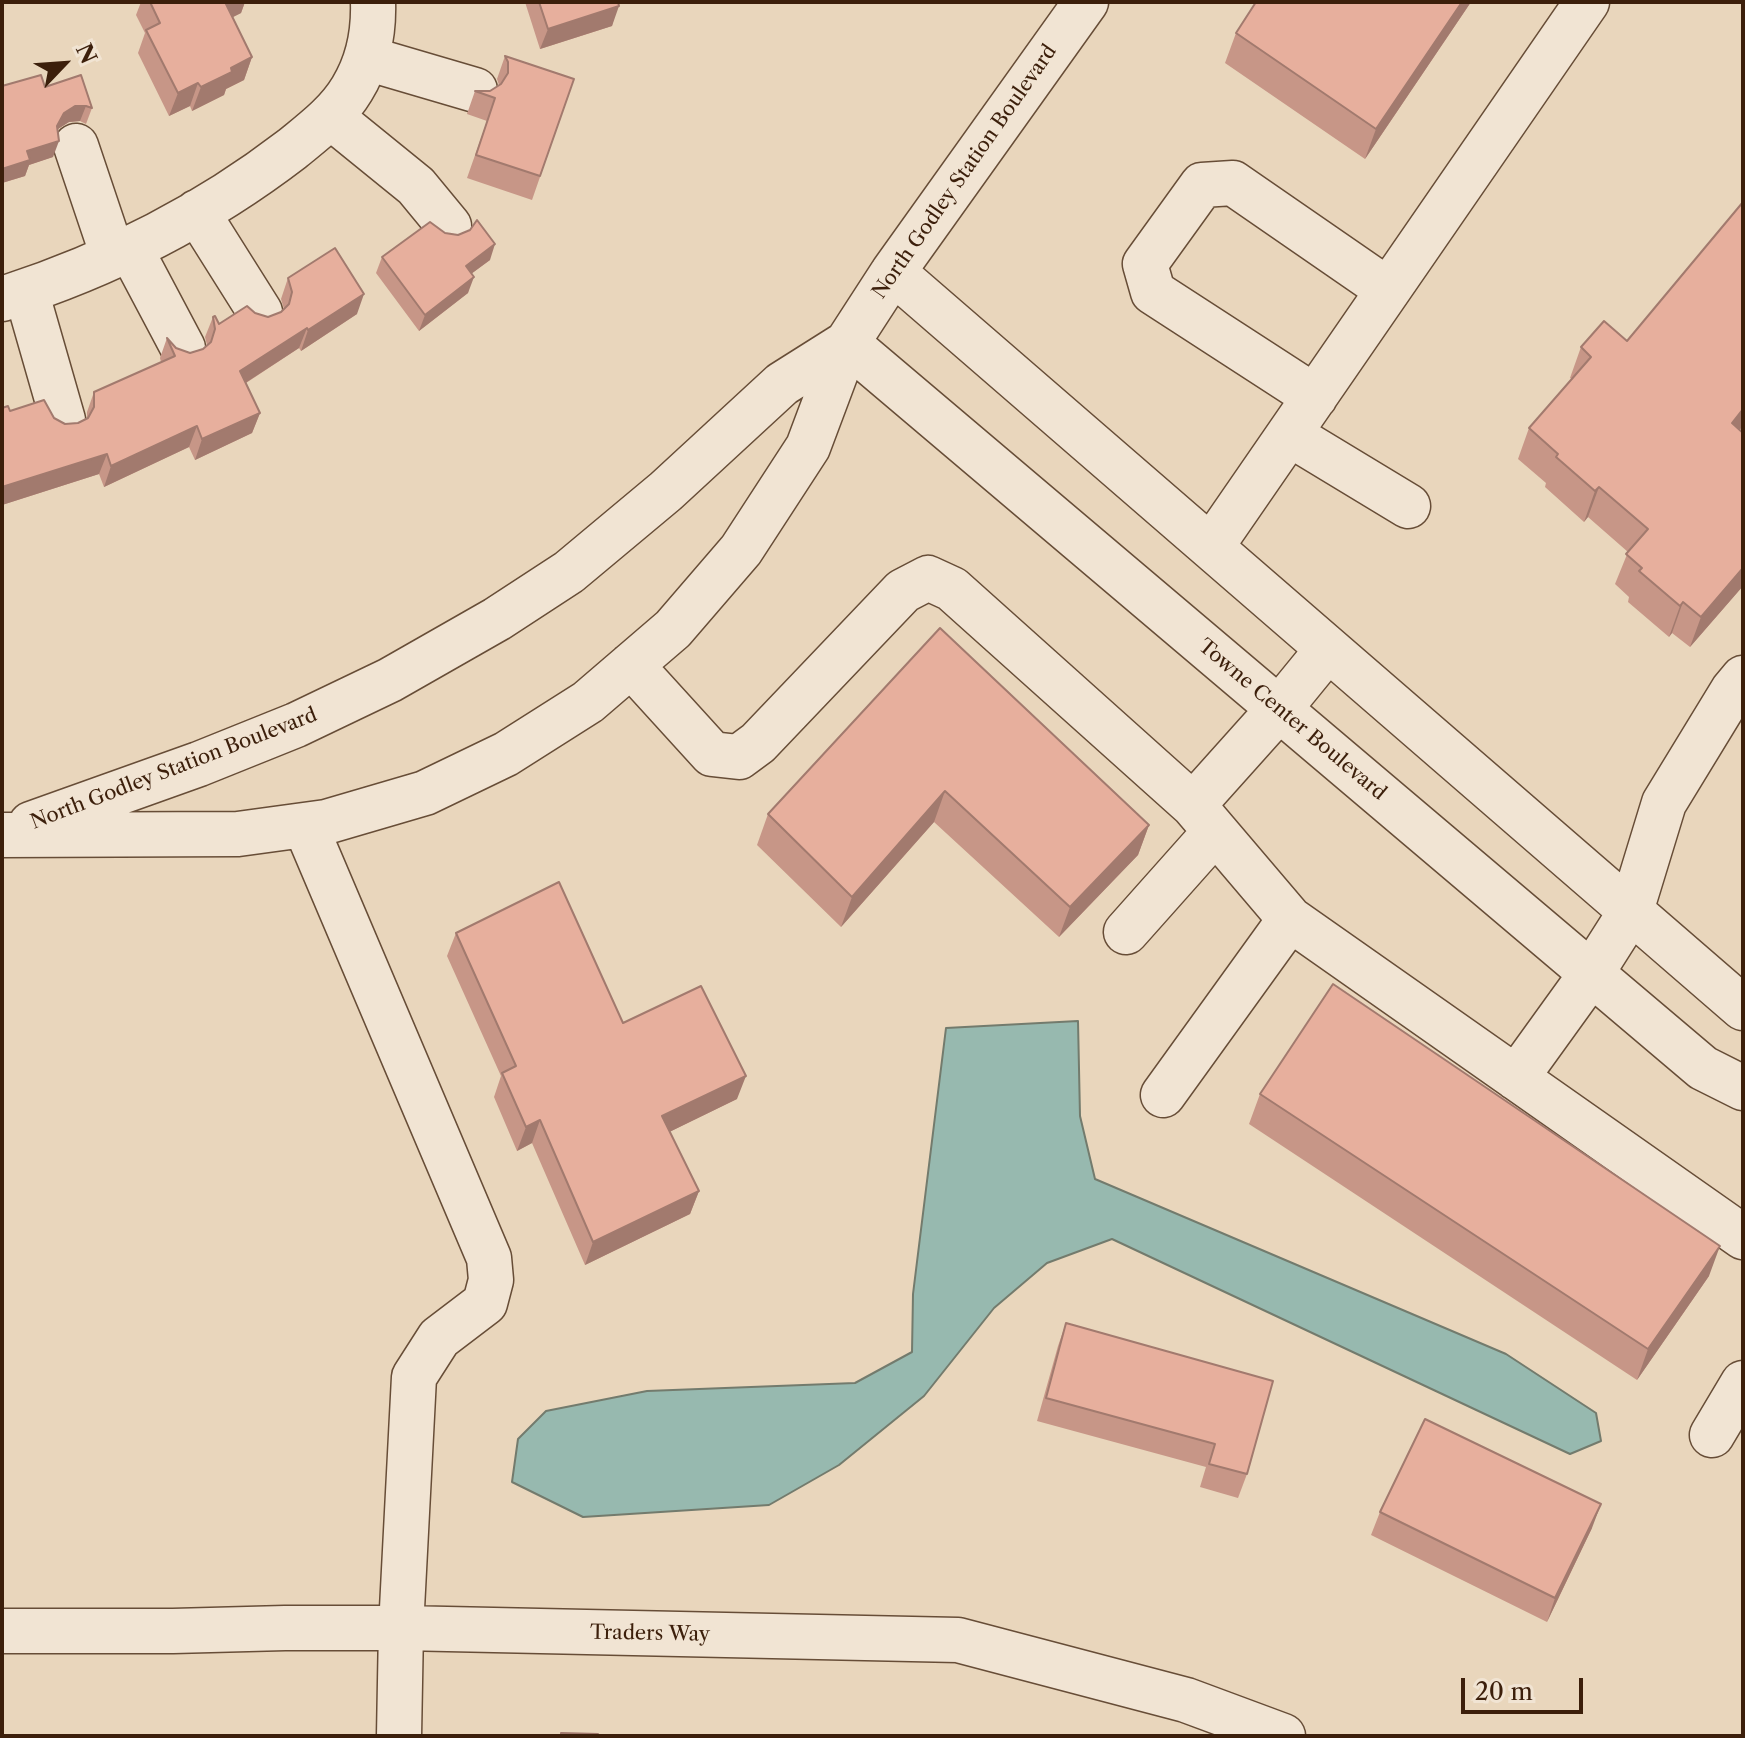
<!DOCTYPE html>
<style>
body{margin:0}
#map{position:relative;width:1745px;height:1738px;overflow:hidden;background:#e9d6bc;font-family:"Libre Caslon Text",serif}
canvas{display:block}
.frame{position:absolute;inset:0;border:4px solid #3c1f0b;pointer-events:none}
.north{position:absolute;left:24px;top:24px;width:80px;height:80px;-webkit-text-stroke:6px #f1e4d3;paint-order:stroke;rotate:65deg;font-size:22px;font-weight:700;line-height:32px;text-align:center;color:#3c1f0b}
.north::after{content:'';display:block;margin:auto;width:28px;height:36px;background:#3c1f0b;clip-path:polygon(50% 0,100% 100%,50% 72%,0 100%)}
.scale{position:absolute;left:1461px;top:1678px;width:122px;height:36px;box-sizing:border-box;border:4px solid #3c1f0b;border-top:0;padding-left:10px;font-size:24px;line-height:28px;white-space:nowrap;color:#3c1f0b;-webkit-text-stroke:6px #f1e4d3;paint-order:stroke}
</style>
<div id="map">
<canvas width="1745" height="1738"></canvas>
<div class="frame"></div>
<div class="north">N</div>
<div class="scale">20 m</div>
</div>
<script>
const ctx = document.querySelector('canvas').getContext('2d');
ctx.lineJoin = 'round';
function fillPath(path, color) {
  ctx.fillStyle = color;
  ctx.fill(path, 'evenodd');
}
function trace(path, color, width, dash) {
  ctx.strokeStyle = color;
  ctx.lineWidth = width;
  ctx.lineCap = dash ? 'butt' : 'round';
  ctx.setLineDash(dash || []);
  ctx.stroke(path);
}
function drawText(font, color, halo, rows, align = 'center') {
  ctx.font = font + ' "Libre Caslon Text",serif';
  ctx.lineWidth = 8;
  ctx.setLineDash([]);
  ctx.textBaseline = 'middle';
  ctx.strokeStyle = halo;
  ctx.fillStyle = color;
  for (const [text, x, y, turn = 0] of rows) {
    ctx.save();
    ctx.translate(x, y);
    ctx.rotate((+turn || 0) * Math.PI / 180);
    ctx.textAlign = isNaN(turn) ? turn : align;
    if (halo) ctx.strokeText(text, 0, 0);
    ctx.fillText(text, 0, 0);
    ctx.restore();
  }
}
const water = new Path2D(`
 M 1078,1021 L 1080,1116 L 1095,1179 L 1506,1354 L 1596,1413 L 1601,1441 L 1570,1454 L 1112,1239 L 1047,1263 L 994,1308 L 924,1396 L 839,1465 L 769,1505 L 583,1517 L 512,1482 L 518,1439 L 546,1411 L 647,1391 L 855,1383 L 912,1352 L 913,1294 L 946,1028 Z`);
const minor = new Path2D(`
 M 366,58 L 475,90
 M 331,117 L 416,186 L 449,226
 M 76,146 L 113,256
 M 197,212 L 260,312
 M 130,248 L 183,348
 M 893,272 L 1743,1008
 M 26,291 L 63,420
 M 2,299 C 106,266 206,215 292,149 C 314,131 337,114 352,89 C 368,63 374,33 373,2
 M 847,343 L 1703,1068 L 1743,1088
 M 1315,397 L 1153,292 L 1145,264 L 1202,185 L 1233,183 L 1388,290
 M 1289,434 L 1408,506
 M 1211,547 L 1587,2
 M 1328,649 L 1279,709 L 1193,805 L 1290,919 L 1743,1237
 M 631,665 L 712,754 L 739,757 L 758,743 L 903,591 L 928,578 L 952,589 L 1193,805
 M 31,824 L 199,764 L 296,725 L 390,680 L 497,619 L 569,572 L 666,491 L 782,384 L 847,343
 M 305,825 L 489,1258 L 491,1280 L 485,1303 L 439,1338 L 414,1377 L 401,1628 L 399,1736
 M 2,835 L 238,834 L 326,822 L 425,793 L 506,754 L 588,702 L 673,629 L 741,550 L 808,447 L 847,343 L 893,272 L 1086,2
 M 1126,932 L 1215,832
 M 1516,1078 L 1591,974 L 1631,911 L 1664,803 L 1733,690 L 1743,678
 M 1163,1095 L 1290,919
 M 1712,1435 L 1743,1383
 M 2,1631 L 173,1631 L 285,1628 L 401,1628 L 958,1640 L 1186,1700 L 1283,1736`);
const wall = new Path2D(`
 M 141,2 L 245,2 L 241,13 L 233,17 L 252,57 L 244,80 L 226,89 L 224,95 L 192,111 L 190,106 L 169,116 L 138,53 L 145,33 L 136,15 Z
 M 525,2 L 618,2 L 612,26 L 540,49 Z
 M 1471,2 L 1365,159 L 1225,63 L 1236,33 Z
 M 505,56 L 574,79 L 532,200 L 467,178 L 487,121 L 467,114 L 475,91 L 490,91 L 499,85 L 497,79 Z
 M 2,86 L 45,87 L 92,108 L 86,124 L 80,121 L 69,122 L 58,129 L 53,157 L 29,165 L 25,176 L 2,183 Z
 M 445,233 L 490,260 L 471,274 L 468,293 L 419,331 L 376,273 L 382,257 Z
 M 288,278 L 357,314 L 301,351 L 299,348 L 246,383 L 260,413 L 252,433 L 195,460 L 189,447 L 104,487 L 99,474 L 2,505 L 2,408 L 10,411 L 54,418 L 65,424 L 78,423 L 87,418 L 87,412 L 94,392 L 161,362 L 160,358 L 167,338 L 176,348 L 190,353 L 203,349 L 207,345 L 205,337 L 213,317 L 219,324 L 255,313 L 268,317 L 281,312 L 284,309 L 281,299 Z
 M 1627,341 L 1743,432 L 1743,586 L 1690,647 L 1672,633 L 1669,637 L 1628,602 L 1629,597 L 1615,584 L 1628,552 L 1588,517 L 1584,522 L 1545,487 L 1546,483 L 1518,459 L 1529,428 L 1572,379 L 1570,378 L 1581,347 Z
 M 940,628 L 1149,825 L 1138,855 L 1059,937 L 934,822 L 841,927 L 757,845 L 768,814 Z
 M 456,933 L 623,1023 L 737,1099 L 669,1132 L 699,1191 L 690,1214 L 585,1265 L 532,1143 L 517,1151 L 494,1097 L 501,1076 L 447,956 Z
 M 1260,1094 L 1709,1276 L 1637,1380 L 1249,1124 Z
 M 1066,1323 L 1273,1381 L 1247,1474 L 1238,1498 L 1200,1487 L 1206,1467 L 1037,1421 L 1058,1346 Z
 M 1380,1512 L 1592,1528 L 1547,1622 L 1371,1535 Z`);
const shadedWall = new Path2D(`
 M 225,2 L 245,2 L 241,13 L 217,25 Z
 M 1462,2 L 1471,2 L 1365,159 L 1376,129 Z
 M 619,6 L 612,26 L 540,49 L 548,29 Z
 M 252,57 L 244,80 L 226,89 L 224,95 L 192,111 L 201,87 L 231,68 Z
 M 198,83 L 190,106 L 169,116 L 178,93 Z
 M 75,106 L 86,106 L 80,121 L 69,122 L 58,129 L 57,126 L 64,113 Z
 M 59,141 L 53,157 L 29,165 L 25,176 L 2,183 L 2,169 L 27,151 Z
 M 495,244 L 490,260 L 460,282 L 466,266 Z
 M 474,277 L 468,293 L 419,331 L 425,315 Z
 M 364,294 L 357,314 L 301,351 L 308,330 Z
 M 307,328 L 299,348 L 233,391 L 240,371 Z
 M 1743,409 L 1743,426 L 1721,453 L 1732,423 Z
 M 260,413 L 252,433 L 195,460 L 202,439 Z
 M 197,426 L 189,447 L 104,487 L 111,466 Z
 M 107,454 L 99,474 L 2,505 L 2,487 Z
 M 1599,487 L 1588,517 L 1584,522 L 1595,491 Z
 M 1743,568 L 1743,586 L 1690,647 L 1701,617 Z
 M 1683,602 L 1672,633 L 1669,637 L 1680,606 Z
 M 945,791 L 934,822 L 841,927 L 852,897 Z
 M 1149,825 L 1138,855 L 1059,937 L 1070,907 Z
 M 746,1076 L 737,1099 L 653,1140 L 662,1116 Z
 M 540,1120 L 532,1143 L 517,1151 L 526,1127 Z
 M 699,1191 L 690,1214 L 585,1265 L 593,1242 Z
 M 1720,1246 L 1709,1276 L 1637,1380 L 1648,1349 Z
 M 1601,1504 L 1592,1528 L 1547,1622 L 1555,1598 Z`);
const building = new Path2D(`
 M 150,2 L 225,2 L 252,57 L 231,68 L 232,72 L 201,87 L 198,83 L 178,93 L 146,30 L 160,23 Z
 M 539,2 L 618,2 L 619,6 L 548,29 Z
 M 1256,2 L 1462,2 L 1376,129 L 1236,33 Z
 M 505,56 L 574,79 L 540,176 L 476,155 L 495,98 L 475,91 L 490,91 L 501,84 L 508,73 L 508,62 Z
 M 41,75 L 45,87 L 81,75 L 92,108 L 86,106 L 75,106 L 64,113 L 57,126 L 59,141 L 27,151 L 30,160 L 2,169 L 2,86 Z
 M 1743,202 L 1743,409 L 1732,423 L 1743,433 L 1743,568 L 1701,617 L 1683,602 L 1680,606 L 1639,571 L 1642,568 L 1626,554 L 1648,529 L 1599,487 L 1595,491 L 1556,457 L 1558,454 L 1529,428 L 1591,357 L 1581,347 L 1604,321 L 1627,341 Z
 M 477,220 L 495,244 L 466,266 L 474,277 L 425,315 L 382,257 L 430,222 L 445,233 L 458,235 L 470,230 Z
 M 335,248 L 364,294 L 308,330 L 307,328 L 240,371 L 260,413 L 202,439 L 197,426 L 111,466 L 107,454 L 2,487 L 2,408 L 8,406 L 10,411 L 44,400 L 54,418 L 65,424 L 78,423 L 88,418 L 94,407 L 94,392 L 175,356 L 167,338 L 176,348 L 190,353 L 203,349 L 211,342 L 215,329 L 213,317 L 215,316 L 219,324 L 247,306 L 255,313 L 268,317 L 281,312 L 289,304 L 292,292 L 288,278 Z
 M 940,628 L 1149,825 L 1070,907 L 945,791 L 852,897 L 768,814 Z
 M 559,882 L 623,1023 L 701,986 L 746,1076 L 662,1116 L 699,1191 L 593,1242 L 540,1120 L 526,1127 L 502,1073 L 516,1066 L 456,933 Z
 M 1333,984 L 1720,1246 L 1648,1349 L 1260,1094 Z
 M 1066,1323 L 1273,1381 L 1247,1474 L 1209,1464 L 1215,1444 L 1046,1398 Z
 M 1425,1419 L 1601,1504 L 1555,1598 L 1380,1512 Z
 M 561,1733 L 598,1734 L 598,1736 L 561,1736 Z`);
const streetNames = [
 ["North Godley Station Boulevard",965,172,-55],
 ["Towne Center Boulevard",1292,720,40],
 ["North Godley Station Boulevard",174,769,-21],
 ["Traders Way",650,1634,1]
];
fillPath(water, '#97b9af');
trace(water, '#737b6d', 2);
trace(minor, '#674d37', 47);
trace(minor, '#f1e4d3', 44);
fillPath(wall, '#c79687');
fillPath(shadedWall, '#a27a6e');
fillPath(building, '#e7af9d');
trace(building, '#a27a6e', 2);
drawText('20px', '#3c1f0b', '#f1e4d3', streetNames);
</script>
